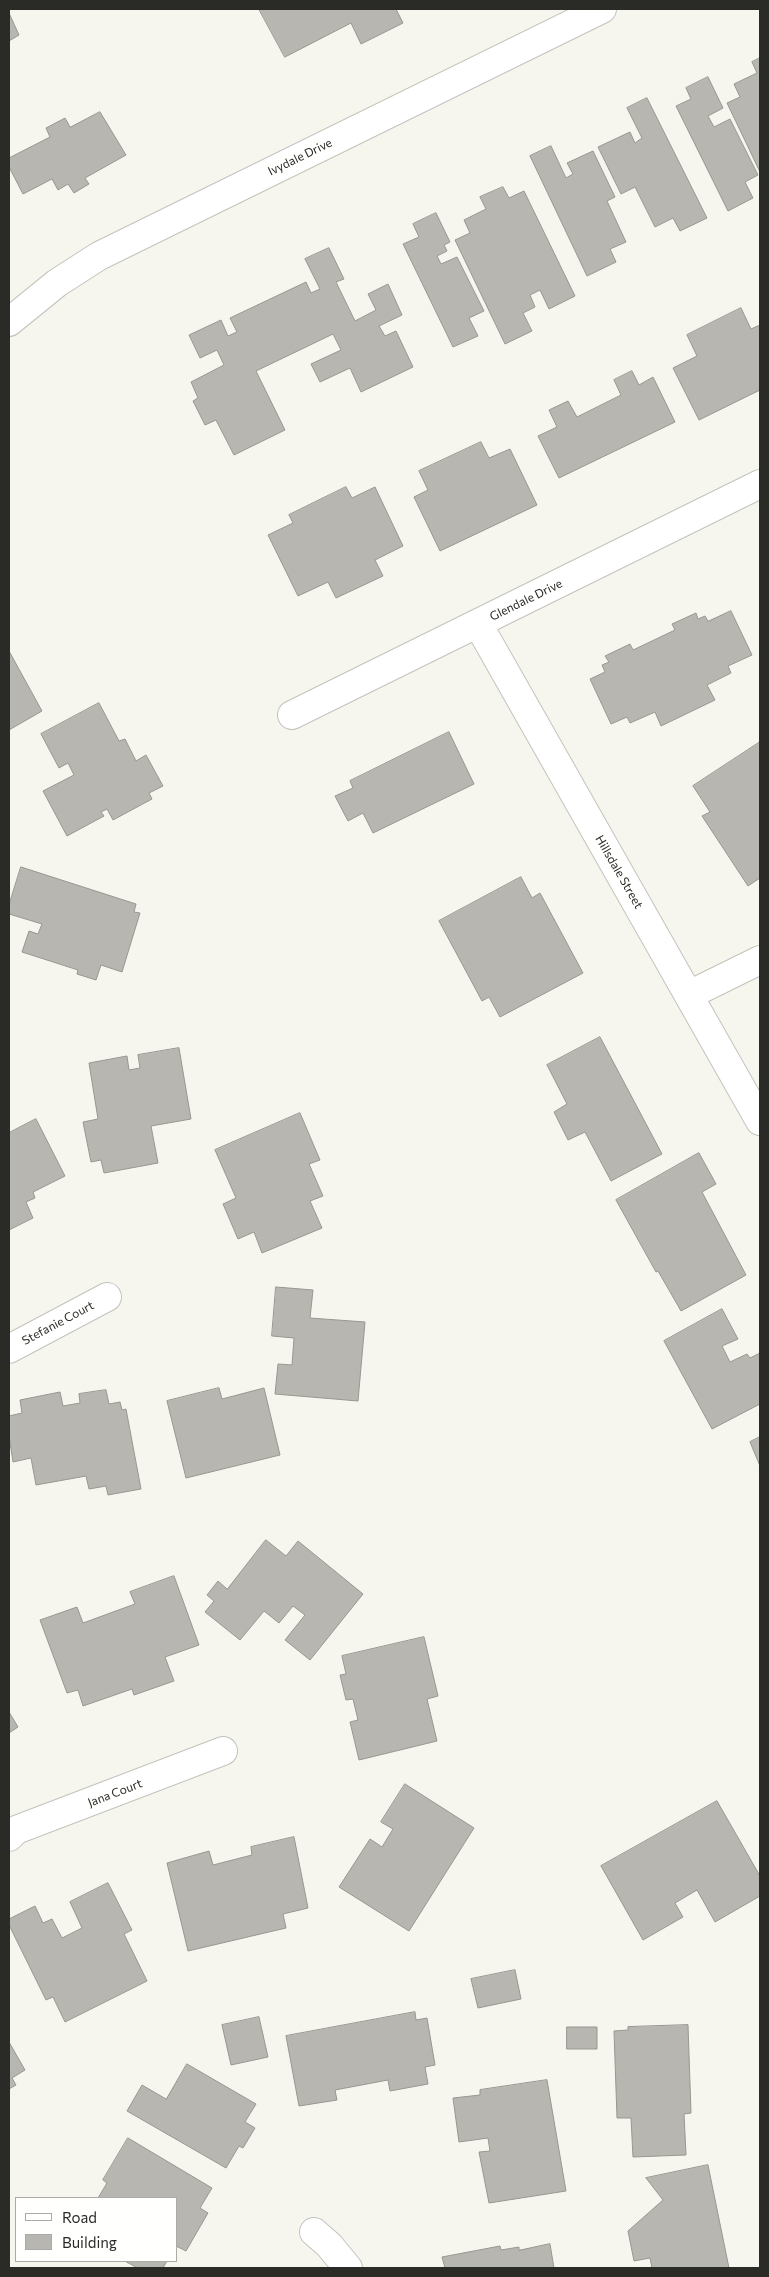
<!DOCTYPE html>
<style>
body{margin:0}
#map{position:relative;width:769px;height:2277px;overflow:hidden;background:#f6f6ef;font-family:Commissioner,sans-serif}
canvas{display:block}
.frame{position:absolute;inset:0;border:10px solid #2a2a27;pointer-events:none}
.legend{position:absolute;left:15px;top:2197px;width:162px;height:65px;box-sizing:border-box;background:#fffffe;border:1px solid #aaaaa8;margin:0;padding:6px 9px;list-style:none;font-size:15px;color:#2a2a27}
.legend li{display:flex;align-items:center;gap:10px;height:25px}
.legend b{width:25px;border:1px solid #aaaaa8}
</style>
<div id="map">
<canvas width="769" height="2277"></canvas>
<div class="frame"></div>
<ul class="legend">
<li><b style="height:6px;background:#fff"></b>Road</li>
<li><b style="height:14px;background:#b7b6b0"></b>Building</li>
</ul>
</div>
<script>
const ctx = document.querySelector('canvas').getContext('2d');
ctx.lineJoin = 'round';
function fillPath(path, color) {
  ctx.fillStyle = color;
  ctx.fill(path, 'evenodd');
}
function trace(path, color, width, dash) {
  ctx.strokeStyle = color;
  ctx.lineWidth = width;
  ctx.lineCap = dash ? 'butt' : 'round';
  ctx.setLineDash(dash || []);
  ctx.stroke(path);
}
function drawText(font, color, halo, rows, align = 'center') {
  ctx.font = font + ' Commissioner,sans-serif';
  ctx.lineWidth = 4;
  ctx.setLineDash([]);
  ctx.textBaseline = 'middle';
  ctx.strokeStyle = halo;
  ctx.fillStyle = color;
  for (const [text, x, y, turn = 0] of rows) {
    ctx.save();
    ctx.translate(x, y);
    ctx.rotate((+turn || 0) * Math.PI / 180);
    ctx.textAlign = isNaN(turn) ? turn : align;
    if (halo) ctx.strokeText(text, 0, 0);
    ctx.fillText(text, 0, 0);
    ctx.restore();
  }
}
const building = new Path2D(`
 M 259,9 L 396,9 L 403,23 L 361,44 L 351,23 L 285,57 Z
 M 9,13 L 19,35 L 9,41 Z
 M 760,58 L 760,172 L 727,103 L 740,97 L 734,84 L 757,73 L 752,62 Z
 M 708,77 L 723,108 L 708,116 L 714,127 L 730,119 L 758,175 L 745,182 L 753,198 L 728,211 L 676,106 L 691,99 L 686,88 Z
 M 647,98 L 707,218 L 680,231 L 673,218 L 655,227 L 635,187 L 621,194 L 598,147 L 630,132 L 635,143 L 642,138 L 627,108 Z
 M 100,112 L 126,155 L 85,178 L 89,184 L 74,193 L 68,184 L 58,190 L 52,179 L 23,194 L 9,167 L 9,158 L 50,137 L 46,128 L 65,118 L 70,127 Z
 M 551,146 L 566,178 L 573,174 L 567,163 L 593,151 L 615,197 L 607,201 L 626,242 L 610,249 L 616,262 L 587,276 L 530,156 Z
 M 503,187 L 509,198 L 524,191 L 575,296 L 549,309 L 540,290 L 530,295 L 535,307 L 523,313 L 532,331 L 505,344 L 455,240 L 470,233 L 464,220 L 486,209 L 480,197 Z
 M 436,213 L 450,242 L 444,245 L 447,251 L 437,256 L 441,264 L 457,257 L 484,311 L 469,318 L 478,336 L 453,347 L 403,244 L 419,237 L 413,224 Z
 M 329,248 L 344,279 L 336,282 L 355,321 L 376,310 L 368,294 L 388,284 L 402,315 L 379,326 L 385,336 L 396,331 L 413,367 L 361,392 L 350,368 L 320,382 L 311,364 L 341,350 L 333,334 L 256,371 L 285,430 L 234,455 L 216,420 L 205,425 L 193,401 L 198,398 L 191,382 L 224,365 L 217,350 L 200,358 L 189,335 L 221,320 L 228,336 L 237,332 L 230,318 L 306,282 L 311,293 L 320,289 L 305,259 Z
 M 741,308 L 751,329 L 760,325 L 760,390 L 699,420 L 673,368 L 697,356 L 687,335 Z
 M 632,371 L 639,385 L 653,377 L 675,422 L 559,478 L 538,436 L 557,427 L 549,410 L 568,401 L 577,417 L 621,395 L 614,380 Z
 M 481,442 L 489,458 L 510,449 L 537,505 L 440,551 L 414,497 L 428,490 L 419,471 Z
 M 346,487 L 352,498 L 375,487 L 403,546 L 375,560 L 383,576 L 336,598 L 328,582 L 298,596 L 268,535 L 293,523 L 289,515 Z
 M 731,611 L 752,655 L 728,666 L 731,673 L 707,685 L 715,700 L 661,726 L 655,712 L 630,723 L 627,717 L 611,724 L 590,679 L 605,672 L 602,665 L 609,662 L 605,656 L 630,644 L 633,650 L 675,630 L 672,624 L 696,613 L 698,619 L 705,616 L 708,621 Z
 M 9,651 L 42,711 L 9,730 Z
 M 99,703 L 119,741 L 125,739 L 136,761 L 146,755 L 163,786 L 149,793 L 152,799 L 113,820 L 107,809 L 101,812 L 104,816 L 67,836 L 43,791 L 74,775 L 68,763 L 59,768 L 41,734 Z
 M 449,732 L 474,784 L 373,833 L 363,813 L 348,821 L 335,796 L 353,788 L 350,781 Z
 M 760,742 L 760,878 L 748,886 L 702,816 L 710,812 L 693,786 Z
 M 21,867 L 136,904 L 134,912 L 140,913 L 122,972 L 101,965 L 96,980 L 77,974 L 78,970 L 22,952 L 29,931 L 38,934 L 42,924 L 9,914 L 9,905 Z
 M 521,877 L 532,898 L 540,893 L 583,973 L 500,1017 L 489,997 L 482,1001 L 439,921 Z
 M 600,1037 L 662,1154 L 611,1181 L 585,1132 L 568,1140 L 554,1112 L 567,1104 L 547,1065 Z
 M 179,1048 L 191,1119 L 151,1126 L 158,1163 L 104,1173 L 101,1160 L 91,1162 L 83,1122 L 98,1119 L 89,1063 L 127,1056 L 129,1070 L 140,1068 L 138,1055 Z
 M 300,1113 L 320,1160 L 309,1164 L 323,1196 L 310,1201 L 322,1228 L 262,1253 L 254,1232 L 238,1239 L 223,1204 L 236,1198 L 215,1150 Z
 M 36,1119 L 65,1176 L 33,1192 L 35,1198 L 26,1202 L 33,1218 L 9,1230 L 9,1133 Z
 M 699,1153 L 716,1184 L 702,1192 L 746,1275 L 681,1311 L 658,1271 L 656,1272 L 616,1200 Z
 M 276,1287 L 313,1290 L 310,1318 L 365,1322 L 358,1401 L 275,1394 L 278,1364 L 292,1365 L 294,1338 L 272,1336 Z
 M 722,1309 L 738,1339 L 722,1346 L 730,1362 L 747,1354 L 750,1358 L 760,1353 L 760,1404 L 712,1429 L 664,1341 Z
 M 219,1388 L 222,1399 L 264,1388 L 280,1455 L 186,1478 L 167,1401 Z
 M 106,1390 L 109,1404 L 120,1402 L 122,1410 L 126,1409 L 141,1489 L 108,1495 L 106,1486 L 89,1489 L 86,1476 L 36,1485 L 31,1458 L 13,1462 L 9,1436 L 9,1416 L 22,1413 L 20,1400 L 60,1392 L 63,1406 L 80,1403 L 79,1394 Z
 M 760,1437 L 760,1466 L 750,1442 Z
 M 266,1540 L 286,1556 L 298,1541 L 363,1594 L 310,1660 L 285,1640 L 305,1615 L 293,1606 L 279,1623 L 264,1611 L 240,1640 L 205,1612 L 214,1601 L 207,1595 L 218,1581 L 227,1589 Z
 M 174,1576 L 199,1645 L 165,1657 L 174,1681 L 134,1695 L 132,1689 L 83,1706 L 78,1690 L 67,1693 L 40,1620 L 77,1607 L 83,1623 L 135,1604 L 130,1592 Z
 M 424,1637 L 438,1696 L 427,1699 L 437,1741 L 359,1760 L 350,1722 L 358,1720 L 353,1699 L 346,1700 L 340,1675 L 346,1674 L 342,1656 Z
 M 9,1712 L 18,1727 L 9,1733 Z
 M 405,1784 L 474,1828 L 409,1931 L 339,1887 L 370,1839 L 382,1847 L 393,1829 L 381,1822 Z
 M 717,1801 L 760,1876 L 760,1896 L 715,1922 L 697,1890 L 675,1903 L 683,1917 L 643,1940 L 601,1866 Z
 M 294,1837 L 308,1908 L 283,1914 L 286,1928 L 188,1951 L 167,1863 L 209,1851 L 213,1865 L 252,1855 L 251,1847 Z
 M 108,1883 L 132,1930 L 124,1934 L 147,1981 L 65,2022 L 53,1997 L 46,2000 L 9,1925 L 9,1919 L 35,1906 L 43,1923 L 52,1919 L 62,1938 L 82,1928 L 70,1902 Z
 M 515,1970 L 521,1999 L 478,2008 L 471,1979 Z
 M 415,2012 L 416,2020 L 427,2018 L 435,2065 L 425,2067 L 428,2084 L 390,2091 L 388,2080 L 335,2090 L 337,2100 L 299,2106 L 286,2036 Z
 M 259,2017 L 268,2057 L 231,2065 L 222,2025 Z
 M 688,2025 L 691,2113 L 684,2114 L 686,2155 L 633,2157 L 631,2118 L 617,2118 L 614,2031 L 628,2030 L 628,2027 Z
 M 567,2027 L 597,2027 L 597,2049 L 567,2049 Z
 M 9,2042 L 25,2070 L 12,2078 L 16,2085 L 9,2089 Z
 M 187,2064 L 256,2104 L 245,2122 L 255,2128 L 243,2148 L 239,2146 L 226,2168 L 127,2111 L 142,2085 L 166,2099 Z
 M 547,2080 L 566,2191 L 489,2203 L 479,2152 L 490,2151 L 488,2138 L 459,2142 L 453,2098 L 480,2095 L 480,2090 Z
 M 128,2138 L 212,2188 L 200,2208 L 208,2213 L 186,2251 L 176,2246 L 176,2198 L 98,2198 L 107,2183 L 103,2180 Z
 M 708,2165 L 729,2268 L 652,2268 L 650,2258 L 634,2261 L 628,2231 L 663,2200 L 646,2178 Z
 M 550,2244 L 554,2268 L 445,2268 L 442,2257 L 500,2246 L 501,2250 L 519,2247 L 519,2250 Z
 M 125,2261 L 167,2261 L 163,2268 L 138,2268 Z`);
const minor = new Path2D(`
 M 9,322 L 57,283 L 99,256 L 602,9
 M 478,624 L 760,1121
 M 292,715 L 760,484
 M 689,995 L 760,960
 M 9,1349 L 107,1297
 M 9,1837 L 16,1830 L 223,1751
 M 314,2232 L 329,2245 L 348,2268`);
const streetNames = [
 ["Ivydale Drive",300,157,-26],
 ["Glendale Drive",526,600,-26],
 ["Hillsdale Street",619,872,60],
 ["Stefanie Court",58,1323,-28],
 ["Jana Court",115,1793,-21]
];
fillPath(building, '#b7b6b0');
trace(building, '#979690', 1);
trace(minor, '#c3c3bd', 30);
trace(minor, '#fff', 28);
drawText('12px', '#2a2a27', '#fffffe', streetNames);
</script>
